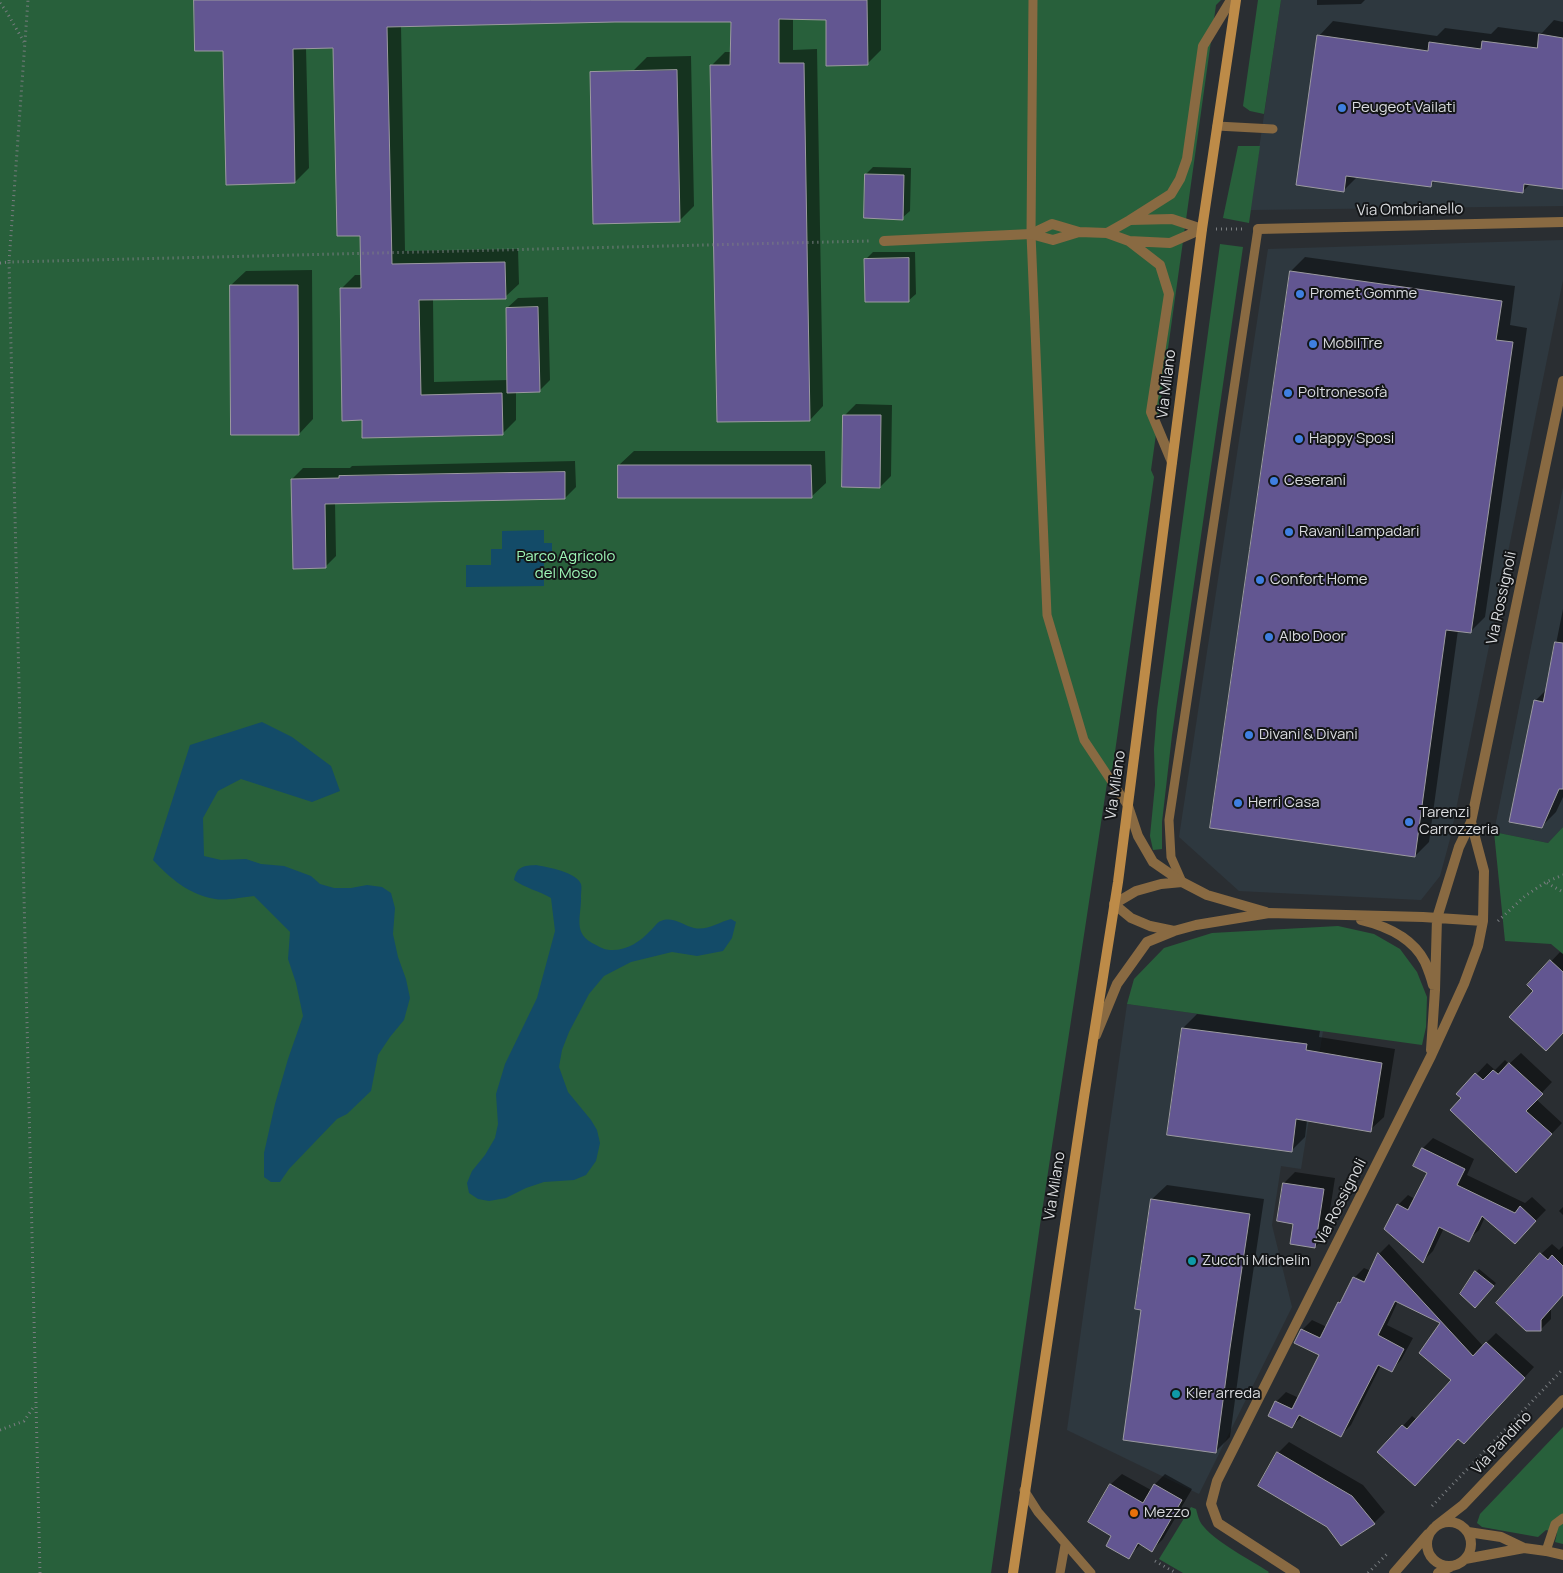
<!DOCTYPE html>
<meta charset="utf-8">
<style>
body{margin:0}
canvas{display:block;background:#2a2e32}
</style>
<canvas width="1563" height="1573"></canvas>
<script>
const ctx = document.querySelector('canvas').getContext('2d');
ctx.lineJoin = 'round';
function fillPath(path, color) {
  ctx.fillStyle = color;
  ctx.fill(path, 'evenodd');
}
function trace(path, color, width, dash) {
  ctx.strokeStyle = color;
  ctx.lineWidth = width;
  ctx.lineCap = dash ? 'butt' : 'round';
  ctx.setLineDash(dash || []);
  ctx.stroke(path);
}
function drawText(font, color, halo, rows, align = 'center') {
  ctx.font = font + ' Manrope,sans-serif';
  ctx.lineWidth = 4;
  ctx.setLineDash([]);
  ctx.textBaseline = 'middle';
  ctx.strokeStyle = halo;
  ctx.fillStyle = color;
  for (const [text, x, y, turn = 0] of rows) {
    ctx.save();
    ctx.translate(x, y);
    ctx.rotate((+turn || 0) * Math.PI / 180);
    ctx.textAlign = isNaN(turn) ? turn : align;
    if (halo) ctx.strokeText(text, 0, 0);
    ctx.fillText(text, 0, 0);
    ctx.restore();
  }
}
const built = new Path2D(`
 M 1281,0 L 1563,0 L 1563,206 L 1250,210 Z
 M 1563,240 L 1563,280 L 1450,839 L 1440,876 L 1421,900 L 1239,891 L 1179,837 L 1268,249 Z
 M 1563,487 L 1563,827 L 1548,843 L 1494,832 Z
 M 1127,1004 L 1323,1031 L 1301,1169 L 1281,1166 L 1272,1225 L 1292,1307 L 1199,1494 L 1067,1430 Z`);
const green = new Path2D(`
 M 0,0 L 1221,0 L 1216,5 L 1151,470 L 1154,477 L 1113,766 L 1111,771 L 1109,770 L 1040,1225 L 991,1573 L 0,1573 Z
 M 1258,0 L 1281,0 L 1264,114 L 1250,111 L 1243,106 Z
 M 1238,146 L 1260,146 L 1249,223 L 1223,218 Z
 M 1220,244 L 1243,247 L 1172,735 L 1162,822 L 1162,849 L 1153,850 L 1150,836 L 1155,785 L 1154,749 L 1157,710 Z
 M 1563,827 L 1563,954 L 1551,944 L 1505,941 L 1494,832 L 1548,843 Z
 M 1338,926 L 1374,934 L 1400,949 L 1417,972 L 1427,997 L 1426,1027 L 1422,1045 L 1127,1004 L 1134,979 L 1164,948 L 1212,933 Z
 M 1563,1427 L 1563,1544 L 1555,1542 L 1557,1533 L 1546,1530 L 1538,1537 L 1482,1527 L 1477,1523 L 1480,1514 Z
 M 1191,1507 L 1196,1509 C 1198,1516 1199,1522 1204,1527 C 1217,1543 1251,1560 1269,1572 L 1268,1573 L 1183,1573 L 1159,1559 Z`);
const water = new Path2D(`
 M 544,530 L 544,543 L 552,543 L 552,555 L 544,555 L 544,586 L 466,587 L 466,565 L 491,565 L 491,549 L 502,549 L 502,531 Z
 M 262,722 L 292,737 L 331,766 L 340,791 L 312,802 L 241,779 L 218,791 L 203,818 L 204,856 L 221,860 L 246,859 L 261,864 L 284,866 L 311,876 L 320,884 L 334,888 L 351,888 L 367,885 L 382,887 L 391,893 L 395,908 L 393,934 L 398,957 L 406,979 L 410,998 L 404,1020 L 390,1037 L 378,1055 L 371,1091 L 347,1114 L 337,1119 L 289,1169 L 280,1182 L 271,1182 L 264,1177 L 264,1153 L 275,1104 L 288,1059 L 303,1016 L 296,983 L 288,959 L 290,932 L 254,896 C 242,897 227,901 215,899 C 188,894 171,879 153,860 L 190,745 Z
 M 536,865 C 548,867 576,872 581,884 C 582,887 581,892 581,895 C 582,916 571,934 596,945 C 600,947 605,950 610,950 C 626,951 640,942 650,931 C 654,928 657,922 661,921 C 673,916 684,926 694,928 C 707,931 719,922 731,919 L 736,922 L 732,938 L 723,951 L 697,956 L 672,952 L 631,962 L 604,976 L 589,994 L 569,1032 L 562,1050 L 559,1067 L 568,1092 L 591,1120 L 597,1130 L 600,1143 L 596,1161 L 586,1175 L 574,1180 L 544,1182 L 526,1188 L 506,1198 L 489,1201 L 478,1199 L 469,1193 L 467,1183 L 472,1171 L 485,1155 L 495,1138 L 498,1124 L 496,1094 L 505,1064 L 537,998 L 555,931 L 551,898 C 539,891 525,888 514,880 C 517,866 523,866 536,865 Z`);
const shadow = new Path2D(`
 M 195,0 L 614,0 L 401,25 L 405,251 L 518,249 L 519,284 L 505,297 L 433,299 L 434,382 L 508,380 L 507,308 L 518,298 L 548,297 L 550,380 L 539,391 L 516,392 L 516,420 L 502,434 L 363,419 L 341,289 L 355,275 L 362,275 L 361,235 L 334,47 L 306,48 L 309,168 L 295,182 L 224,50 Z
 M 633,0 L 881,0 L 881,50 L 867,64 L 827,18 L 793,18 L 793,50 L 817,49 L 823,406 L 810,420 L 711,66 L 725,52 L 732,52 L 732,21 Z
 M 1317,0 L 1365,0 L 1361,4 L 1317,5 Z
 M 1554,20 L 1563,22 L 1563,188 L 1531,183 L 1522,192 L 1436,180 L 1430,186 L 1358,176 L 1344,190 L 1319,36 L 1333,21 L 1437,36 L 1445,28 L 1491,34 L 1498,27 L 1542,33 Z
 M 691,56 L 694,206 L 679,221 L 632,72 L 647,57 Z
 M 873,167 L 911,168 L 910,211 L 902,218 L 866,174 Z
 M 873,252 L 915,252 L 916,294 L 908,301 L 866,259 Z
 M 1305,257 L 1515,286 L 1510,325 L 1527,328 L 1485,617 L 1470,632 L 1458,630 L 1429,842 L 1415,856 L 1291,271 Z
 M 312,270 L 313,419 L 299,434 L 231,285 L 246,271 Z
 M 856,404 L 892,405 L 891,476 L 880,487 L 845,415 Z
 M 634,451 L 825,451 L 826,483 L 811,497 L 619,465 Z
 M 575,461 L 576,487 L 565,498 L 335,502 L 336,556 L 325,567 L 292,479 L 303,468 L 350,468 L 352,466 Z
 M 1563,609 L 1563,797 L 1556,812 L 1542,826 L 1535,701 L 1547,689 Z
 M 1560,952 L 1563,954 L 1563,1035 L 1535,991 L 1529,985 Z
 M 1197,1014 L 1320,1031 L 1319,1037 L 1395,1049 L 1384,1117 L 1370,1130 L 1307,1120 L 1305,1137 L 1291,1151 L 1169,1134 L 1183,1028 Z
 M 1521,1053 L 1552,1082 L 1536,1099 L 1562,1123 L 1527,1160 L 1458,1094 L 1487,1063 L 1495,1070 L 1505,1060 L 1509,1064 Z
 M 1433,1138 L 1474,1159 L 1467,1175 L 1525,1203 L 1532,1197 L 1546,1210 L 1515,1242 L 1485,1217 L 1479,1230 L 1468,1240 L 1444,1228 L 1433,1251 L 1423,1261 L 1398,1205 L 1408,1195 L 1415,1199 L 1429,1172 L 1414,1165 L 1423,1148 Z
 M 1295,1172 L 1335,1178 L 1326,1236 L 1315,1247 L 1294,1223 L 1284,1183 Z
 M 1167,1185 L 1264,1199 L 1244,1333 L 1230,1437 L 1215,1452 L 1142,1309 L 1152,1199 Z
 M 1563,1207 L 1563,1215 L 1559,1211 Z
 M 1389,1244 L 1483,1346 L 1496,1333 L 1534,1367 L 1474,1433 L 1459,1437 L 1379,1452 L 1412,1416 L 1417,1420 L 1453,1380 L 1442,1323 L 1398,1301 L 1387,1325 L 1413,1338 L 1401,1360 L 1391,1370 L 1381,1365 L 1351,1425 L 1341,1435 L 1303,1416 L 1292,1426 L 1276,1402 L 1286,1392 L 1299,1398 L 1321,1355 L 1296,1342 L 1302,1330 L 1312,1320 L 1327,1327 L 1339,1302 L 1345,1296 L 1354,1278 L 1364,1268 L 1371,1271 L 1379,1254 ZM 1356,1277 L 1370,1284 L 1356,1280 Z
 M 1552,1244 L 1559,1250 L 1563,1246 L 1563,1294 L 1551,1308 L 1551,1319 L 1540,1330 L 1541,1254 Z
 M 1479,1269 L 1496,1283 L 1475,1306 L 1476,1272 Z
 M 1289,1442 L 1363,1485 L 1385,1512 L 1374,1523 L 1278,1453 Z
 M 1122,1474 L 1151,1490 L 1155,1484 L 1165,1474 L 1192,1489 L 1163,1539 L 1152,1550 L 1141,1544 L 1128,1557 L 1113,1535 L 1090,1522 L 1111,1484 Z`);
const building = new Path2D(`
 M 194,0 L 867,0 L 868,65 L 826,66 L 826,20 L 779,19 L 779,63 L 804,63 L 810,421 L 717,422 L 710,65 L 730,65 L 731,22 L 615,22 L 387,27 L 392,264 L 505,262 L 506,299 L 419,300 L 421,395 L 502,393 L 503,435 L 362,438 L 362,420 L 342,421 L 340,288 L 361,288 L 360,236 L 337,236 L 333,48 L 293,49 L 295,183 L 226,185 L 223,51 L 195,51 Z
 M 1539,34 L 1563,38 L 1563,189 L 1524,184 L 1523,193 L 1432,181 L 1431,187 L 1346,176 L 1344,192 L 1296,185 L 1317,35 L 1428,51 L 1429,42 L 1481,49 L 1482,41 L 1537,48 Z
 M 677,70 L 680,222 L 593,224 L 590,72 Z
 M 865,174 L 904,175 L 903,220 L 864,218 Z
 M 909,258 L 909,302 L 865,302 L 864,259 Z
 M 1290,271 L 1502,301 L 1496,340 L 1513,342 L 1471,633 L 1446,630 L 1415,857 L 1210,828 Z
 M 230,285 L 298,285 L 299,435 L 231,435 Z
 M 538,307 L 540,392 L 507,393 L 506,308 Z
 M 843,415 L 881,415 L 880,488 L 842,487 Z
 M 618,465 L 811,465 L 812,498 L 618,498 Z
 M 565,472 L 565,499 L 325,504 L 326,568 L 293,569 L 291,479 L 339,478 L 339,476 Z
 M 1555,642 L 1563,643 L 1563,789 L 1559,789 L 1542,828 L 1509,822 L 1534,700 L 1543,702 Z
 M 1550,960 L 1563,972 L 1563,1033 L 1546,1051 L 1509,1017 L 1533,991 L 1527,985 Z
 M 1182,1028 L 1307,1044 L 1306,1050 L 1382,1063 L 1371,1132 L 1296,1119 L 1292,1152 L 1167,1135 Z
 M 1509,1063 L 1543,1094 L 1526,1111 L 1552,1134 L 1516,1173 L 1450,1110 L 1461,1098 L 1456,1094 L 1475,1073 L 1483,1080 L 1493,1070 L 1498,1074 Z
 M 1422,1148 L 1465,1169 L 1457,1185 L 1515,1213 L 1520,1206 L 1536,1221 L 1515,1244 L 1482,1216 L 1469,1242 L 1439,1227 L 1423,1263 L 1384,1229 L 1397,1204 L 1408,1210 L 1427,1173 L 1413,1166 Z
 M 1283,1183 L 1324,1189 L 1315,1248 L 1290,1244 L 1293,1224 L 1277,1221 Z
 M 1151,1199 L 1250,1214 L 1230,1348 L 1216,1453 L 1123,1440 L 1141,1310 L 1135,1309 Z
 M 1378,1253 L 1473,1356 L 1486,1342 L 1525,1378 L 1464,1444 L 1458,1439 L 1415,1486 L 1377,1452 L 1402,1425 L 1407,1429 L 1451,1380 L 1419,1353 L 1440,1323 L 1395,1301 L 1378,1335 L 1404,1349 L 1392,1372 L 1378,1365 L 1341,1437 L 1299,1415 L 1292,1428 L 1268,1416 L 1275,1401 L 1292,1409 L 1319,1355 L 1294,1343 L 1301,1329 L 1320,1338 L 1338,1302 L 1340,1303 L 1353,1277 L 1364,1282 Z
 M 1540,1253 L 1548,1260 L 1552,1255 L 1563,1266 L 1563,1295 L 1541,1320 L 1541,1331 L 1526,1331 L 1496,1303 Z
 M 1475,1271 L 1494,1286 L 1475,1308 L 1460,1294 Z
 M 1277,1452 L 1352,1496 L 1375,1524 L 1341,1546 L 1327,1527 L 1258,1486 Z
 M 1110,1484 L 1143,1503 L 1154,1484 L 1182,1500 L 1152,1552 L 1138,1543 L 1129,1559 L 1106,1546 L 1111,1536 L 1088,1522 Z`);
const path = new Path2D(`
 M 0,3 L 6,11 L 24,42
 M 1216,229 L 1242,229
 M 0,263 L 9,262 L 28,0
 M 1547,883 L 1563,892
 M 1498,921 L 1525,896 L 1546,882 L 1563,875
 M 0,1430 L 24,1421 L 35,1405
 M 1432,1506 L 1563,1369
 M 1155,1561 L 1176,1573
 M 40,1573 L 9,262 L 869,241
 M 1368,1573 L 1387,1554`);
const service = new Path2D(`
 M 1033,0 L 1031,234 L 1047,615 L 1084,740 L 1128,806
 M 1217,126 L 1273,129
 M 1182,882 L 1171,857 L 1169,820 L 1258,229
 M 1024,1490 L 1038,1512 L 1091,1573
 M 1546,1551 L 1555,1524 L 1563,1518
 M 1060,1573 L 1065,1545`);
const minor = new Path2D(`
 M 1130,220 L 1171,194 L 1180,179 L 1187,159 L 1203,46 L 1231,0
 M 1258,229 L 1563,222
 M 1107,233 L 1130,220 L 1172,219 L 1202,229
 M 1031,234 L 1052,224 L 1079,232 L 1107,233 L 1129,241 L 1170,243 L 1202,229
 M 884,241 L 1031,234 L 1053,240 L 1079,232
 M 1129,241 L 1160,265 L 1169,294 L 1151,412 L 1172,462
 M 1128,806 L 1138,836 L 1153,862 L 1182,882 L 1207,895 L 1266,912
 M 1361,920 C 1386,926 1413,938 1425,962 C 1428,969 1431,977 1433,985
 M 1174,931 L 1150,926 L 1131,918 L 1114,904 L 1136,891 L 1161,884 L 1182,882
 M 1096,1035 L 1117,984 L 1147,942 L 1174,931 L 1196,925 L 1269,913 L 1423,917 L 1483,921
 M 1431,1050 L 1435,990 L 1437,918 L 1459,847 L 1471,822 L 1563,381
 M 1295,1573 L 1218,1523 L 1211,1504 L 1217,1481 L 1431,1056 L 1464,984 L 1478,946 L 1483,921 L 1484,871 L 1471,822`);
const tertiary = new Path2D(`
 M1427 1544a22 22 0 1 1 44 0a22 22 0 1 1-44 0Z
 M 1436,1526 L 1463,1505 L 1563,1400
 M 1468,1532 L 1501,1537 L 1524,1548
 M 1465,1559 L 1524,1548 L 1546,1551 L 1563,1555
 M 1394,1573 L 1428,1534
 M 1438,1573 L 1452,1566`);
const secondary = new Path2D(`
 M 1013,1573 L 1084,1097 L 1118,882 L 1202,229 L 1236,0`);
const markers = [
 [1342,108,5,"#3f7fe0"],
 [1300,294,5,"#3f7fe0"],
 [1313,344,5,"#3f7fe0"],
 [1288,393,5,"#3f7fe0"],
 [1299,439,5,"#3f7fe0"],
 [1274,481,5,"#3f7fe0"],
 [1289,532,5,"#3f7fe0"],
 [1260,580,5,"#3f7fe0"],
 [1269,637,5,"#3f7fe0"],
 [1249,735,5,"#3f7fe0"],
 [1238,803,5,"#3f7fe0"],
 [1409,822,5,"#3f7fe0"],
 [1192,1261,5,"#0f9aa8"],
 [1176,1394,5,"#0f9aa8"],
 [1134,1513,5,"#e8710a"]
];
const poiNames = [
 ["Peugeot Vailati",1352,108],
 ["Promet Gomme",1310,294],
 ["MobilTre",1323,344],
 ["Poltronesofà",1298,393],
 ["Happy Sposi",1309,439],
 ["Ceserani",1284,481],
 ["Ravani Lampadari",1299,532],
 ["Confort Home",1270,580],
 ["Albo Door",1279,637],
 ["Divani & Divani",1259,735],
 ["Herri Casa",1248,803],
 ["Tarenzi",1419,813],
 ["Carrozzeria",1419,830],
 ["Zucchi Michelin",1202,1261],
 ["Kler arreda",1186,1394],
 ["Mezzo",1144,1513]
];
const streetNames = [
 ["Via Ombrianello",1410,210,-1],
 ["Via Milano",1167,384,-83],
 ["Via Rossignoli",1502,598,-78],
 ["Via Milano",1116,785,-82],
 ["Via Milano",1055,1186,-81],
 ["Via Rossignoli",1341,1202,-63],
 ["Via Pandino",1502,1443,-47]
];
const parkNames = [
 ["Parco Agricolo",566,557],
 ["del Moso",566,574]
];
fillPath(built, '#2e383f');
fillPath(green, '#28603b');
fillPath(water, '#134b68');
fillPath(shadow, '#0007');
fillPath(building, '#625691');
trace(building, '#9b9aa0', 1);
trace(path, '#797d80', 3, [1, 4]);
trace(service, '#896a42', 9);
trace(minor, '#896a42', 10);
trace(tertiary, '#896a42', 10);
trace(secondary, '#bd8b48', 10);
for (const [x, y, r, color] of markers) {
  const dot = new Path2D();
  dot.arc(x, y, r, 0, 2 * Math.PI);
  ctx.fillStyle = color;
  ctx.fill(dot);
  trace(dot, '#141618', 2);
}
drawText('15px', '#dadcdf', '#141618', poiNames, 'left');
drawText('15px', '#dadcdf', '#141618', streetNames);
drawText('15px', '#9ef7b7', '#141618', parkNames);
</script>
